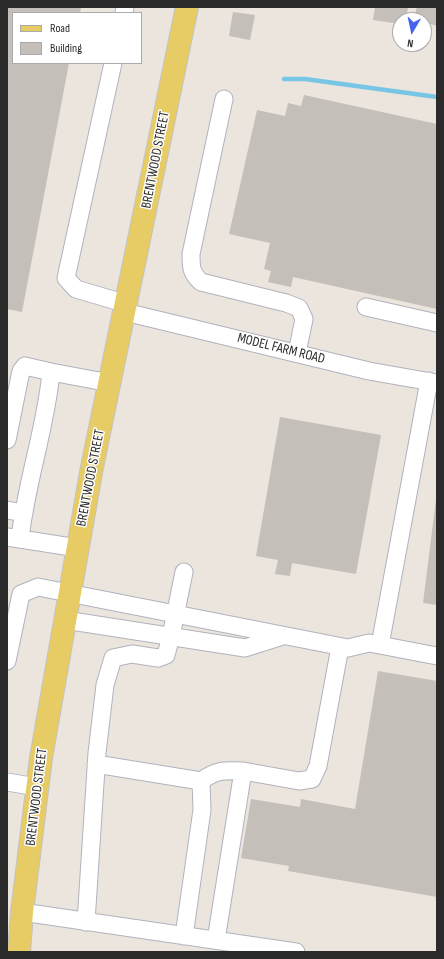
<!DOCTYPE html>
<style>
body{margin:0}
#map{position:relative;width:444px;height:959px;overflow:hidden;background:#ebe5dd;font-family:"Sofia Sans Condensed",sans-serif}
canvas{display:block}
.frame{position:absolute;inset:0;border:8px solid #2a2a2a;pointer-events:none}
.legend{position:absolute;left:12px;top:12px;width:130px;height:52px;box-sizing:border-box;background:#fff;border:1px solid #aaa;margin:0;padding:5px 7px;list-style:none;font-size:12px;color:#2a2a2a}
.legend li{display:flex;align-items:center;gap:8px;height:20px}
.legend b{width:20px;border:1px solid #aaa}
.north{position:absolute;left:392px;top:12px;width:40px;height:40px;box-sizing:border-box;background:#fff;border:1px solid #aaa;border-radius:50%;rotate:189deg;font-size:11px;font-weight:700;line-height:16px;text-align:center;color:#2a2a2a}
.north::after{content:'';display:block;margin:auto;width:14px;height:18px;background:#4862ed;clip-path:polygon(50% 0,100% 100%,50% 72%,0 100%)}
</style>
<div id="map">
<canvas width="444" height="959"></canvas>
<div class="frame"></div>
<ul class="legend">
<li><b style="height:5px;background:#e7cc66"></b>Road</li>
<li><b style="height:11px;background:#c4bfb8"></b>Building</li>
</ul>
<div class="north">N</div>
</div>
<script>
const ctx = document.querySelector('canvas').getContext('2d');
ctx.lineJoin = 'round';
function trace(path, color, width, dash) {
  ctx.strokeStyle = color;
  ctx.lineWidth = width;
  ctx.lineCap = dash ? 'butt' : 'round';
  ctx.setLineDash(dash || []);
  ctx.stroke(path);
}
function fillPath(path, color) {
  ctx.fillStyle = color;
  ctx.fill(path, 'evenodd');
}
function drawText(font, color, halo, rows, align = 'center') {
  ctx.font = font + ' "Sofia Sans Condensed",sans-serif';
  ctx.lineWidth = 3;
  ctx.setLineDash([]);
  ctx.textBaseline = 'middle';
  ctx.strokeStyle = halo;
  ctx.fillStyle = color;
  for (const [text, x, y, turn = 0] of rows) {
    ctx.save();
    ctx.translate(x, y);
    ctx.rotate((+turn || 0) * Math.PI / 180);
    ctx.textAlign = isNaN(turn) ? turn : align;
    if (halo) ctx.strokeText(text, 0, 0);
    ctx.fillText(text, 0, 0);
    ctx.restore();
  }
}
const stream = new Path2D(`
 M 284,79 L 305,79 L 437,97`);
const building = new Path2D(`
 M 7,7 L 81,7 L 80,13 L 13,13 L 13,63 L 69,63 L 22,312 L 7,309 Z
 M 375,7 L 408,7 L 406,20 L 400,20 L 400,24 L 373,20 Z
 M 417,7 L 437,7 L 437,26 L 424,22 L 424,20 L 413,20 Z
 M 233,12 L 255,15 L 250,40 L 229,36 Z
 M 304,95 L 437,124 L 437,309 L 293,277 L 291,287 L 268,282 L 271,271 L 264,269 L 270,243 L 229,234 L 257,110 L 285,116 L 288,103 L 301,106 Z
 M 280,417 L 381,435 L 356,574 L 292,563 L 290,576 L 275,574 L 278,560 L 256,556 Z
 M 436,499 L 437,499 L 437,605 L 423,603 Z
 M 378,671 L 437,681 L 437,897 L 288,871 L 289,866 L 241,858 L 251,799 L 300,807 L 301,799 L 355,809 Z`);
const minor = new Path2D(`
 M 124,13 L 125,7
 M 113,63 L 66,278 L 76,289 L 127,304
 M 224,99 L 191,254 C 191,267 191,273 201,282 L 286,303 L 299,308 L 304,319 L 297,353
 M 366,307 L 437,323
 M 125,312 L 369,371 L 437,383
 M 7,440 L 21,371 L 25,366 L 51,372
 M 7,510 L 24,513
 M 7,537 L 78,548
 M 20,539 C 26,482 46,428 51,372 L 110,383
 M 65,620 L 245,648 L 283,636
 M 380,645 L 429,381
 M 7,661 L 21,594 L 38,587 L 348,648 L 369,643 L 437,656
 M 96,764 L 201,781 C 216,770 224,770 243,771
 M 7,782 L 37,787
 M 22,912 L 296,952
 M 86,922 L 97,753 L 105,685 L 113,658 L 132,654 L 158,658 L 166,655 L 171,636 L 184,572
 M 184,936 L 202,810 L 201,781
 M 216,940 L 243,771 L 299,781 L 312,779 L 318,766 L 340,647`);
const major = new Path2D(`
 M 19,952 L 22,912 L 41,758 L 92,467 L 187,7`);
const streetNames = [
 ["BRENTWOOD STREET",156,160,-79],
 ["MODEL FARM ROAD",281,349,14],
 ["BRENTWOOD STREET",91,478,-79],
 ["BRENTWOOD STREET",37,797,-83]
];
trace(stream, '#77c6e6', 4.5);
fillPath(building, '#c4bfb8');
trace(minor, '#b0b3bd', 19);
trace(major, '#c3c3c3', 24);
trace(minor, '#fff', 17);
trace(major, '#e7cc66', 22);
drawText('14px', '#2a2a2a', '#fff', streetNames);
</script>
